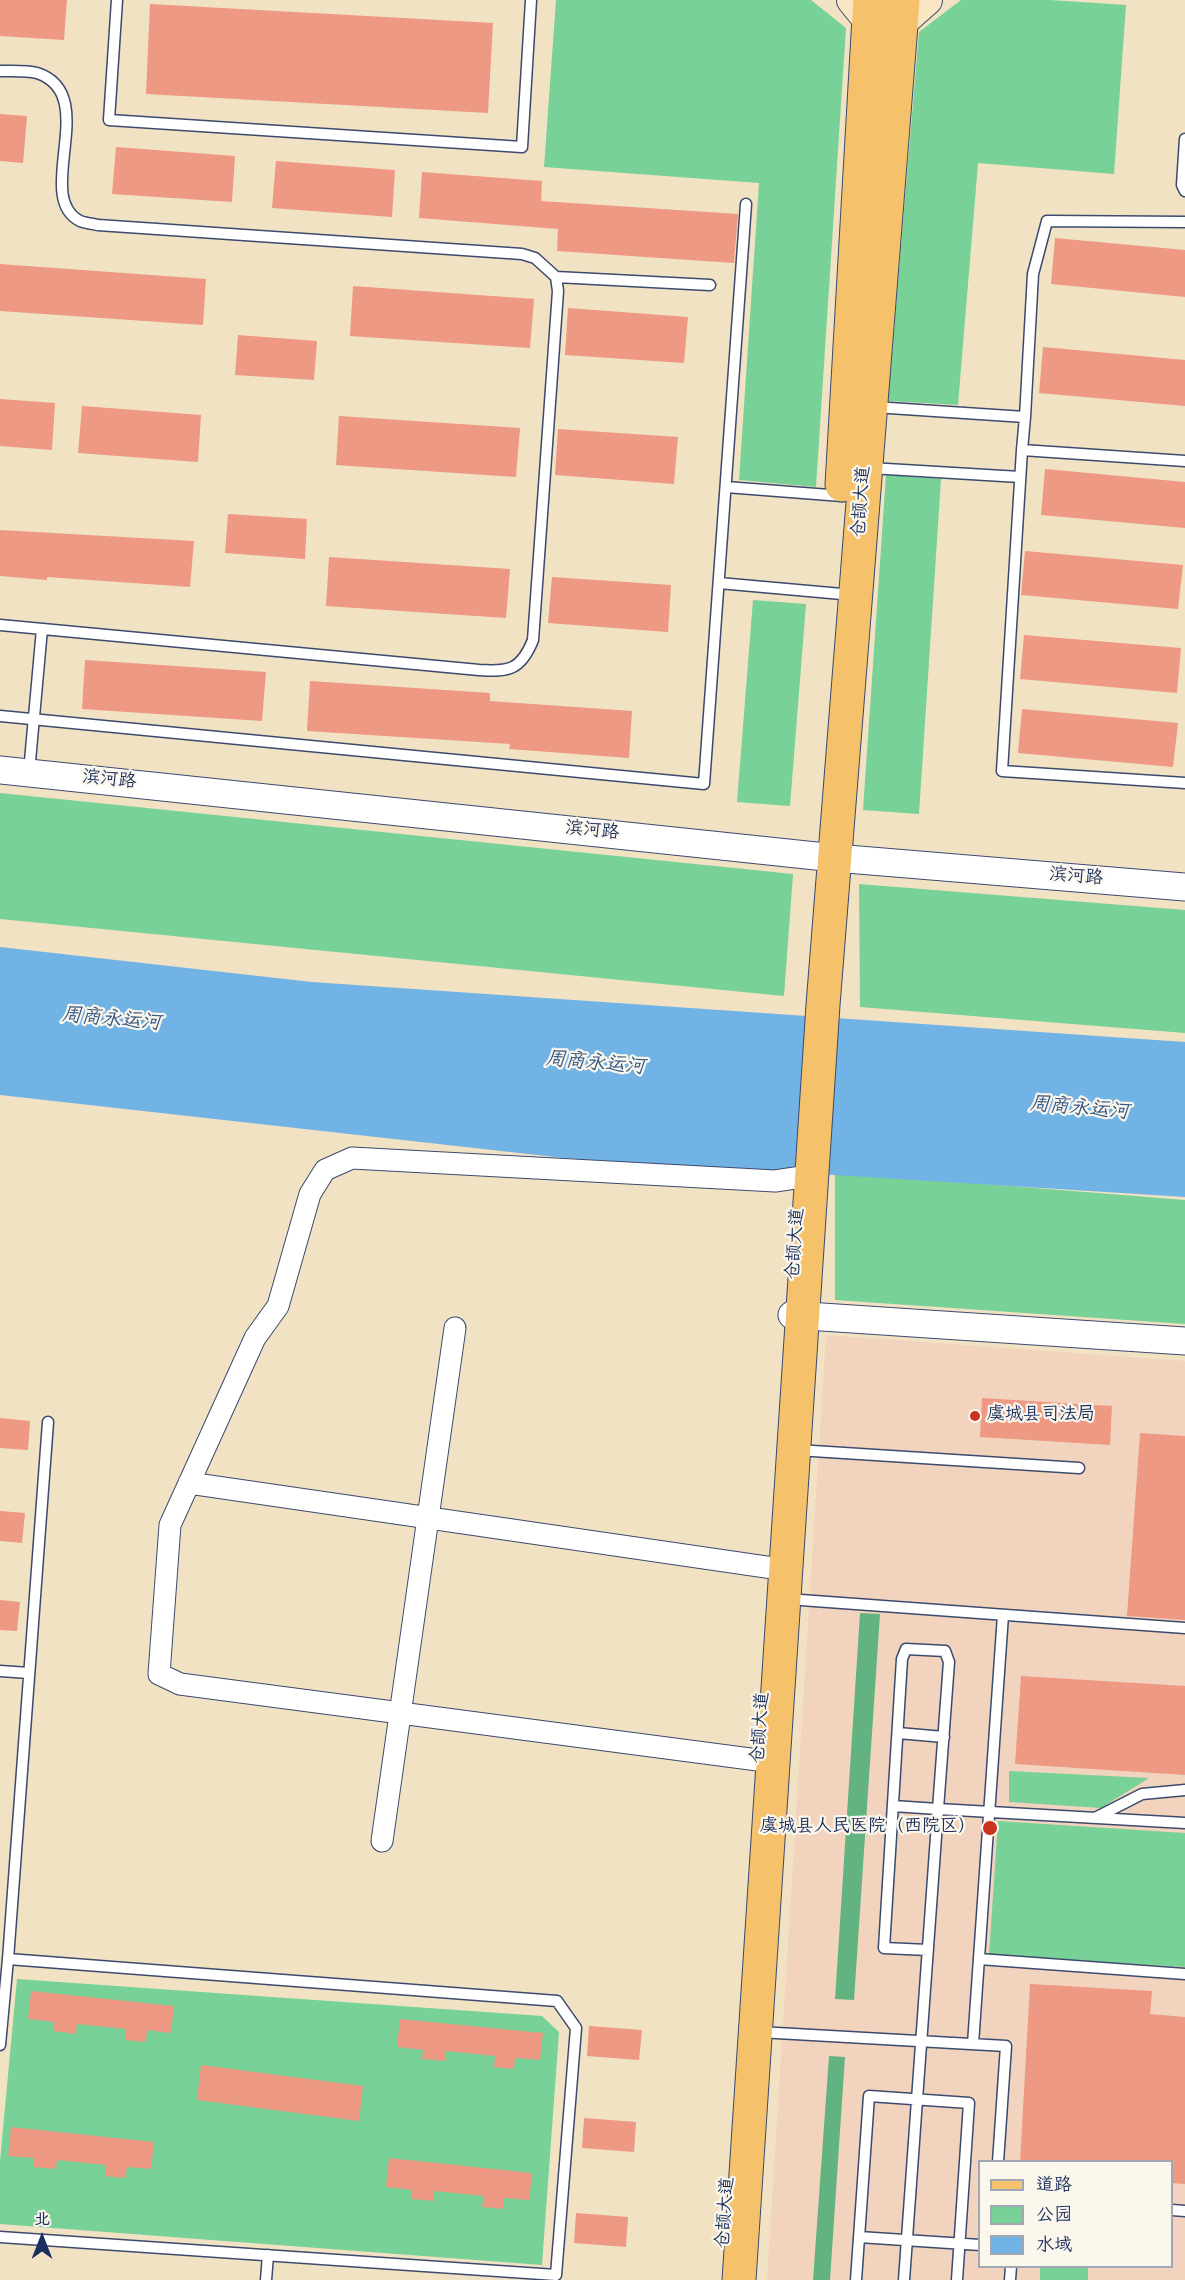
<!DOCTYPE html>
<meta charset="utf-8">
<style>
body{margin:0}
#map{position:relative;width:1185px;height:2280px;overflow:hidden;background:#f1e2c4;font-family:Kalam,"LXGW WenKai TC",sans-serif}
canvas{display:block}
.legend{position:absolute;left:978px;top:2160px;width:195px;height:108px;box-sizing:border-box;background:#fbf7ec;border:2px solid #a1a7b3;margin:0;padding:8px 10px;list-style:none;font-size:18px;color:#1b2f5e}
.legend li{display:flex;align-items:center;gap:12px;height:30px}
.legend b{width:30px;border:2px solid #a1a7b3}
.north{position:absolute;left:12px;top:2208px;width:60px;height:60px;-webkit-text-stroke:4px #fbf7ec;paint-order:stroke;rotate:0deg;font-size:16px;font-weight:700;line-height:24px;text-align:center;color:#1b2f5e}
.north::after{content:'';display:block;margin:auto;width:21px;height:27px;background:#1b2f5e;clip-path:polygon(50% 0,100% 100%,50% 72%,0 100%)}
</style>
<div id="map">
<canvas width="1185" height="2280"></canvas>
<ul class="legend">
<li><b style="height:8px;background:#f5c16b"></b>道路</li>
<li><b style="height:16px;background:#78d197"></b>公园</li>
<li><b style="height:16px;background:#72b3e6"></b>水域</li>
</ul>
<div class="north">北</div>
</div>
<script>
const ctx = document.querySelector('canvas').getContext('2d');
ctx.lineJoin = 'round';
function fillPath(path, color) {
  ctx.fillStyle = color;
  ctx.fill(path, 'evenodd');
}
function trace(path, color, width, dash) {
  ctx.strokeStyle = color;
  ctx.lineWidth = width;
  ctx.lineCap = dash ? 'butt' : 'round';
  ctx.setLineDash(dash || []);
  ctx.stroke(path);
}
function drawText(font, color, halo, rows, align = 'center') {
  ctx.font = font + ' Kalam,"LXGW WenKai TC",sans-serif';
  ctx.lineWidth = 4.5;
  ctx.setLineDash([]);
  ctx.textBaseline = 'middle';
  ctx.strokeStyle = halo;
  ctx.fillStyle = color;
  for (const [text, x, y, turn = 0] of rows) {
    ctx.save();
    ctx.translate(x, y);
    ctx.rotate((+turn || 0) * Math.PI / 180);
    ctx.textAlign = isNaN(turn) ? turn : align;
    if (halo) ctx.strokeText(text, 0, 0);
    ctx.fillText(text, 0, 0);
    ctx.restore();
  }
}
const built = new Path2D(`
 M 826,1335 L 1185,1361 L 1185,2280 L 767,2280 ZM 980,2162 L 1172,2162 L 1172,2266 L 980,2266 Z`);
const green = new Path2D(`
 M 556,0 L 811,0 L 846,28 L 816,487 L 739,480 L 759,183 L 544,167 Z
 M 961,0 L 1050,0 L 1126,5 L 1114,174 L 978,163 L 958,405 L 888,401 L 919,32 Z
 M 886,475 L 941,479 L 919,814 L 863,810 Z
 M 753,600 L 806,604 L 790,806 L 737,802 Z
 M 0,793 L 793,874 L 784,996 L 0,919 Z
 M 859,884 L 1185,910 L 1185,1033 L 860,1007 Z
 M 835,1172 L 1185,1200 L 1185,1324 L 835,1300 Z
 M 1009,1771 L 1149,1778 L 1101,1808 L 1009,1802 Z
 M 998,1821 L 1185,1833 L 1185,1967 L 989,1955 Z
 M 17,1979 L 542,2016 L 559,2032 L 542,2265 L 0,2224 L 0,2161 Z
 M 1040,2267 L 1088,2267 L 1088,2280 L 1040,2280 Z`);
const forest = new Path2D(`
 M 860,1613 L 880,1614 L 854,2000 L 835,1999 Z
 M 829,2056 L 845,2057 L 830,2280 L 813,2280 Z`);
const water = new Path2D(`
 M 0,947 L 312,982 L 1185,1042 L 1185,1197 L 564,1158 L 0,1095 Z`);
const building = new Path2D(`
 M 0,0 L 67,0 L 64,40 L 0,36 Z
 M 150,4 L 493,23 L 488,113 L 146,94 Z
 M 0,114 L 27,116 L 23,163 L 0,161 Z
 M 116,147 L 235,156 L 232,202 L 112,194 Z
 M 276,161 L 395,170 L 392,217 L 272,208 Z
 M 422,172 L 542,181 L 541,201 L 738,214 L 734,263 L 557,251 L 558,229 L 419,218 Z
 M 1055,238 L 1185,250 L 1185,297 L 1051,284 Z
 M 0,264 L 206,279 L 203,325 L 0,311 Z
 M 353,286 L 534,299 L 530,348 L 350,336 Z
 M 568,308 L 688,317 L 684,363 L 565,355 Z
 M 238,335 L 317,341 L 314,380 L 235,375 Z
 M 1043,347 L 1185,360 L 1185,406 L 1039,393 Z
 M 0,399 L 55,403 L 52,450 L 0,446 Z
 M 82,406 L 201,415 L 198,462 L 78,453 Z
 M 339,416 L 520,428 L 516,477 L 336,465 Z
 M 558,429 L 678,437 L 674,484 L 555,475 Z
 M 1045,469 L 1185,482 L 1185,528 L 1041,515 Z
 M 228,514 L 307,519 L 305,559 L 225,553 Z
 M 0,530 L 194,541 L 190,587 L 47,577 L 47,580 L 0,576 Z
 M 1025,551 L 1183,565 L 1178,609 L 1021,595 Z
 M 329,557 L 510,569 L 506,618 L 326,606 Z
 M 552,577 L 671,585 L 668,632 L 548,623 Z
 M 1024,635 L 1181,648 L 1177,693 L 1020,679 Z
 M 85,660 L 266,672 L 262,721 L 82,709 Z
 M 310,681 L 490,693 L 490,701 L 632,711 L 629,758 L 509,749 L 510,744 L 307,731 Z
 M 1022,709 L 1178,723 L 1173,767 L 1018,753 Z
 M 982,1398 L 1112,1406 L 1110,1445 L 980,1437 Z
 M 0,1418 L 30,1421 L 28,1450 L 0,1448 Z
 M 1140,1433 L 1185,1436 L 1185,1620 L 1127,1616 Z
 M 0,1511 L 25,1513 L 22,1543 L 0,1541 Z
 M 0,1600 L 20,1602 L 17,1631 L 0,1630 Z
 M 1021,1676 L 1185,1686 L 1185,1775 L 1015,1764 Z
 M 1030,1984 L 1152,1991 L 1150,2014 L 1185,2017 L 1185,2184 L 1172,2183 L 1172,2162 L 1020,2162 Z
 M 31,1991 L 174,2006 L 171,2033 L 147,2030 L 146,2042 L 125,2040 L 126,2029 L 77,2024 L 76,2034 L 53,2031 L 54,2022 L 28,2019 Z
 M 400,2019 L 543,2033 L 540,2060 L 515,2058 L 514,2069 L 494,2067 L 495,2056 L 446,2051 L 445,2061 L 422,2059 L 423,2050 L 397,2047 Z
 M 589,2026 L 642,2030 L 639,2060 L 587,2056 Z
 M 201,2065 L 363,2086 L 359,2121 L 197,2100 Z
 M 584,2118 L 636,2122 L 634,2152 L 582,2148 Z
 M 11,2127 L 154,2142 L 151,2169 L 127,2167 L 125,2178 L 105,2176 L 106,2165 L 57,2160 L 56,2169 L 33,2167 L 34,2158 L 8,2156 Z
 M 389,2158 L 532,2173 L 529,2200 L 504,2198 L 503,2209 L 482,2207 L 484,2196 L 434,2191 L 434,2201 L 411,2199 L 412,2190 L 386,2187 Z
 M 576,2213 L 628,2217 L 626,2247 L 574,2243 Z`);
const service = new Path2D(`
 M 117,0 L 109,120 L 522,147 L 531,0
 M 0,71 C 11,71 26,70 37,73 C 102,94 32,197 80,221 C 85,223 93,224 98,225 L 522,254 L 535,258 L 556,277 L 558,291 L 533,640 C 521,670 509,672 479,670 L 0,625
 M 1185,139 L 1182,185 L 1185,191
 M 556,277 L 710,285
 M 874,407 L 1025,417 L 1022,450 L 1185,461
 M 1025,417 L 1033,274 L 1047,221 L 1185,222
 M 1022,450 L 1002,771 L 1185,783
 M 870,468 L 1020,477
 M 726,487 L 842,496
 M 719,583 L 853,595
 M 0,716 L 704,784 L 746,204
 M 29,772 L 42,629
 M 797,1450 L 1079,1468
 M 787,1599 L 1185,1628
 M 0,1671 L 29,1673
 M 898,1733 L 944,1737
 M 893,1806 L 938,1809 L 949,1662 L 945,1651 L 906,1649 L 902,1659 L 884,1948 L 928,1950
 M 1095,1818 L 1142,1794 L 1185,1790
 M 8,1959 L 48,1422
 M 979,1959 L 1185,1974
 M 759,2032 L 1006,2046 L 998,2162
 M 973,2044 L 1003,1615
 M 0,2045 L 8,1959 L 557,2001 L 576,2028 L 556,2275 L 0,2237
 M 1172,2210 L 1185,2211
 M 859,2237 L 980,2245
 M 266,2280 L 268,2255
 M 856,2280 L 869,2096 L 969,2103 L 957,2280
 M 904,2280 L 938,1809 L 1185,1823
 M 1010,2280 L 1011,2266`);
const minor = new Path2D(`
 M 189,1483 L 773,1568
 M 773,1762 L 180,1684 L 159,1674 L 170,1525 L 255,1338 L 278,1306 L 310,1194 L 325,1170 L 352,1158 L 775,1181 L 802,1177
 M 382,1841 L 455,1328`);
const tertiary = new Path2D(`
 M 0,770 L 835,858 L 1185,887
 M 792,1315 L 1185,1341`);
const secondary = new Path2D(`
 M 852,0 L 869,21 L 901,23 L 927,0`);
const primary = new Path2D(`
 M 842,485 L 870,0
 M 739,2280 L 823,1005 L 903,0`);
const markers = [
 [975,1416,6,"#c8321e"],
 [990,1828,8,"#c8321e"]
];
const streetNames = [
 ["仓颉大道",863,502,-86],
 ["滨河路",109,781,6],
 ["滨河路",592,832,6],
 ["滨河路",1076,878,5],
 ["仓颉大道",797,1244,-86],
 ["仓颉大道",762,1728,-86],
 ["仓颉大道",727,2213,-86]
];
const poiNames = [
 ["虞城县司法局",987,1416],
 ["虞城县人民医院（西院区）",976,1828,"right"]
];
const waterNames = [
 ["周商永运河",111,1021,5],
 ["周商永运河",595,1065,5],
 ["周商永运河",1079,1110,5]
];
fillPath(built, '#f2d4be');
fillPath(green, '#78d197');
fillPath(forest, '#62b380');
fillPath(water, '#72b3e6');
fillPath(building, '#ed9983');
trace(service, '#3b4a6d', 13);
trace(minor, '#3b4a6d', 23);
trace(tertiary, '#3b4a6d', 29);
trace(secondary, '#3b4a6d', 32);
trace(primary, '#3b4a6d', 35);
trace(service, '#fff', 10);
trace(minor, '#fff', 21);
trace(tertiary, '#fff', 27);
trace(secondary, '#fbe6c4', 30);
trace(primary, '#f5c16b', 33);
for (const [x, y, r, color] of markers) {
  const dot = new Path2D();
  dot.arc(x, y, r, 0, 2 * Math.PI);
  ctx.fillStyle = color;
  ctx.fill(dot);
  trace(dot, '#fbf7ec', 2);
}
drawText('18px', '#1b2f5e', '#fbf7ec', streetNames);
drawText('18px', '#1b2f5e', '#fbf7ec', poiNames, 'left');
drawText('italic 20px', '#355787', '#fbf7ec', waterNames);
</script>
